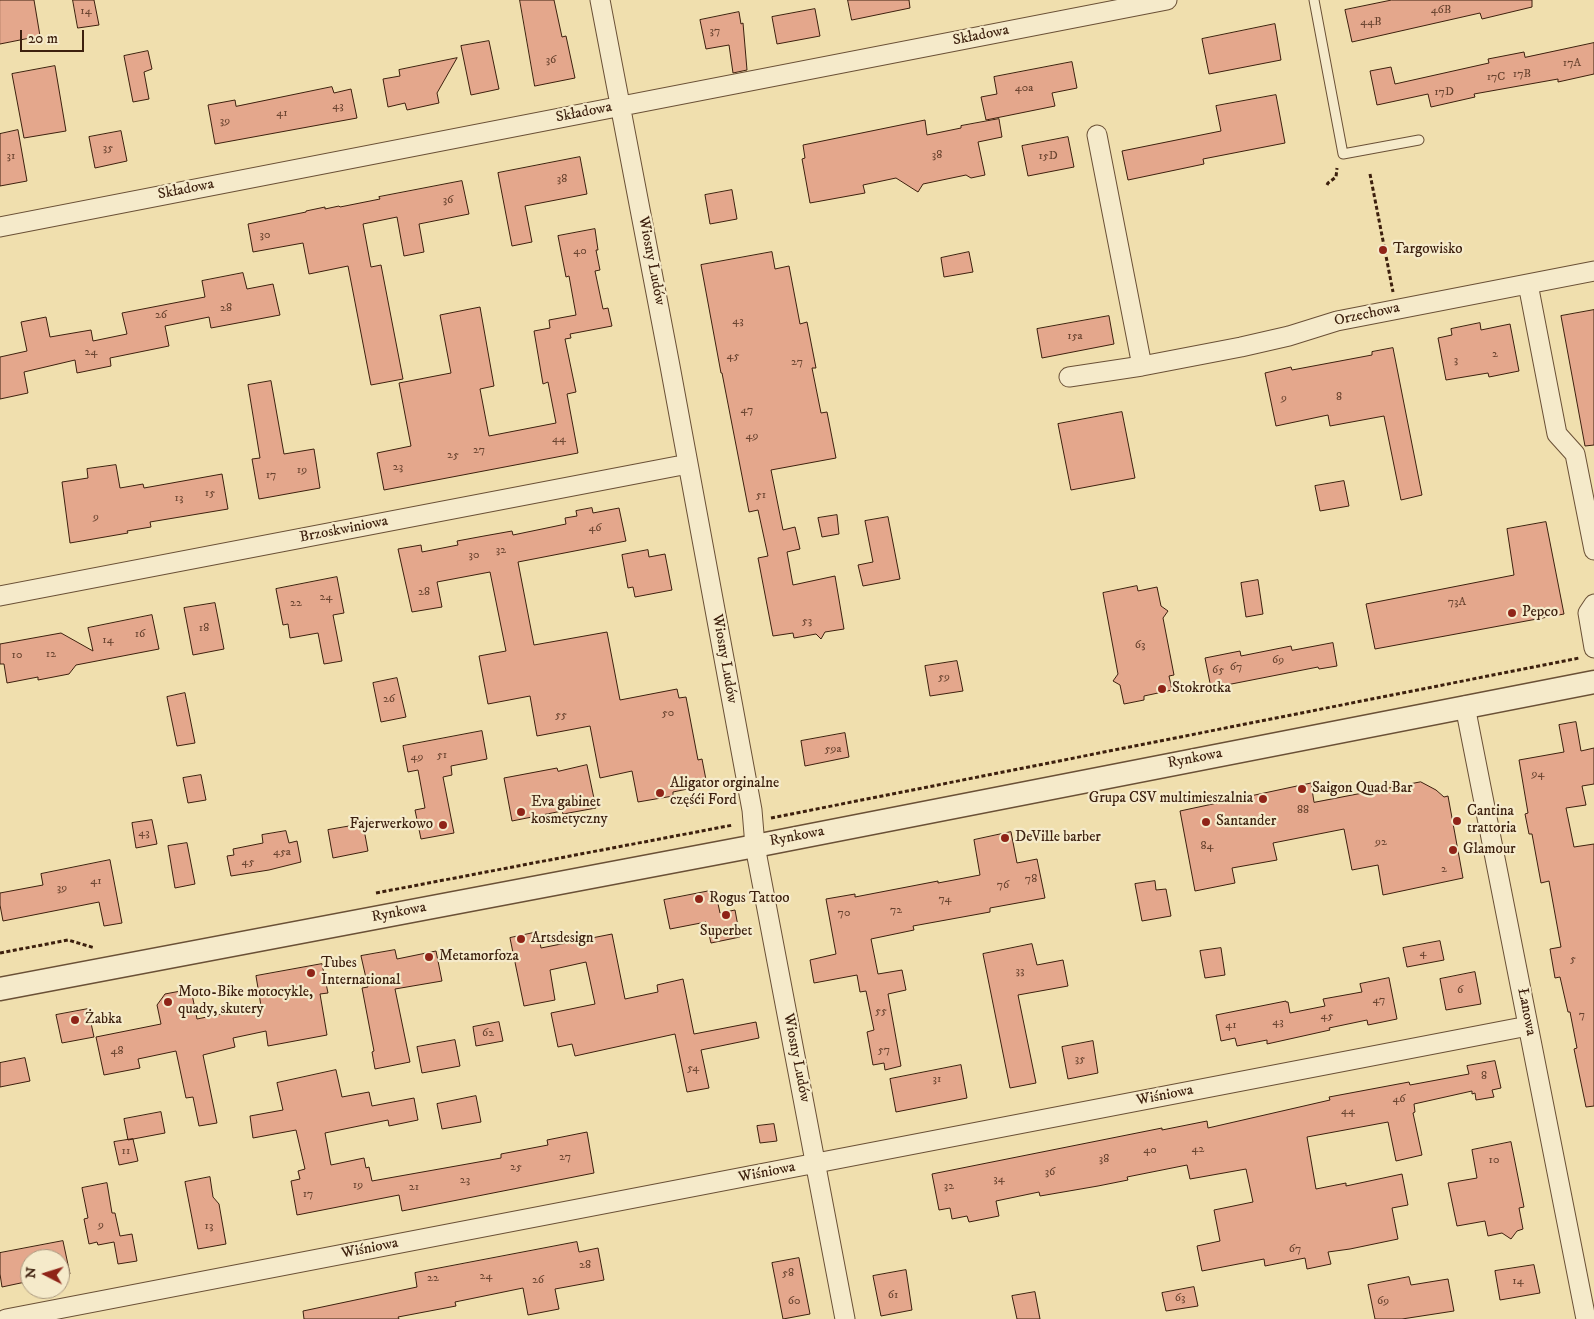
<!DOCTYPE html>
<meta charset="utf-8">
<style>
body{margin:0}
#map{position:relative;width:1594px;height:1319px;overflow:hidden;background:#f0dfae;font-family:"IM FELL DW Pica",serif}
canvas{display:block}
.north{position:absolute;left:20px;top:1249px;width:50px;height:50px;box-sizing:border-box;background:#f5eaca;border:1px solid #ab997f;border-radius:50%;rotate:275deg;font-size:14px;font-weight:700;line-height:20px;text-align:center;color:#3d200e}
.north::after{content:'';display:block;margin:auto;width:18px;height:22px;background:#8f2418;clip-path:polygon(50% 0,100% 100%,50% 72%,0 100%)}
.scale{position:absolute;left:20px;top:30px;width:64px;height:22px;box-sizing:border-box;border:2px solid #3d200e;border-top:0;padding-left:6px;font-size:15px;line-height:18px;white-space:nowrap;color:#3d200e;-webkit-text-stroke:4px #f5eaca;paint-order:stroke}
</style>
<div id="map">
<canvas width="1594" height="1319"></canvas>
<div class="north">N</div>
<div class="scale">20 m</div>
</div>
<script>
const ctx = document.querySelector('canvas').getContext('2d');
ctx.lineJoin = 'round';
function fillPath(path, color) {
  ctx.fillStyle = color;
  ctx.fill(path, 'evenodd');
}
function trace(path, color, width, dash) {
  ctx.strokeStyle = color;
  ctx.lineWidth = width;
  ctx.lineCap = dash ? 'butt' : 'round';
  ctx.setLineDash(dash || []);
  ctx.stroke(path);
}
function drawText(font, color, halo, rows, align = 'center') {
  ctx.font = font + ' "IM FELL DW Pica",serif';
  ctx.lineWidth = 4.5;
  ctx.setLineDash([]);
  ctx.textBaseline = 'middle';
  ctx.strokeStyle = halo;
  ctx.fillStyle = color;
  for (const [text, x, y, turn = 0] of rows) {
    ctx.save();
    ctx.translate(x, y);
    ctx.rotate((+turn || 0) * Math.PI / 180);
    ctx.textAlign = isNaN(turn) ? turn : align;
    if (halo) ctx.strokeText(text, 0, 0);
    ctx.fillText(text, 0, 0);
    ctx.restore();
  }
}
const building = new Path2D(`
 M 0,0 L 34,0 L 40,36 L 0,44 Z
 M 73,0 L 94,0 L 99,25 L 78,28 Z
 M 520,0 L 554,0 L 562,37 L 566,36 L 575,78 L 535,86 Z
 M 848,0 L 909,0 L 910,8 L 852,20 Z
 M 1392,0 L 1532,0 L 1532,7 L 1482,19 L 1480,13 L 1352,42 L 1345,10 Z
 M 815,9 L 820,36 L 777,44 L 772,17 Z
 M 739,12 L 741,24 L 743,23 L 747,70 L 733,73 L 729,45 L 706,49 L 700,20 Z
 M 1275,24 L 1281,60 L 1209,74 L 1202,39 Z
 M 489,41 L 499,89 L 471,95 L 461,46 Z
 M 1594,43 L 1594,74 L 1558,82 L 1558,79 L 1474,94 L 1475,97 L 1431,107 L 1428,94 L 1377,105 L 1370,71 L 1391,67 L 1395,84 L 1489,63 L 1488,59 L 1524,52 L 1525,57 Z
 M 148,51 L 152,69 L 144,72 L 149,99 L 133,102 L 124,56 Z
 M 457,58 L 437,93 L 439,103 L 407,110 L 405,103 L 388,107 L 383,79 L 400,76 L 399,70 Z
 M 1072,62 L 1077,88 L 1052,93 L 1055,106 L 986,120 L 981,97 L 997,94 L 994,77 Z
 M 55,66 L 66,131 L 24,138 L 12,74 Z
 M 332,87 L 334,93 L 351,89 L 357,118 L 215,144 L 208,105 L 235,100 L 236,106 Z
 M 1276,95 L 1285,143 L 1203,159 L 1204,164 L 1128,180 L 1122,151 L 1221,131 L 1216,106 Z
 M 999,119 L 1002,137 L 978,142 L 985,175 L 971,178 L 966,175 L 923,184 L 918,192 L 896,178 L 863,185 L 865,193 L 810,203 L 802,159 L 805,158 L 803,145 L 925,120 L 927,135 L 961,128 L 961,126 Z
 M 18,130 L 27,181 L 0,186 L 0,134 Z
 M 121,131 L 127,161 L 95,168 L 89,137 Z
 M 1068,137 L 1074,167 L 1028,176 L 1022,146 Z
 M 580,157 L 587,194 L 525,206 L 532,242 L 512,246 L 498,173 Z
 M 462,181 L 469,214 L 419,224 L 424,252 L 404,256 L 397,217 L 363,224 L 371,267 L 381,265 L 403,379 L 371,385 L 348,266 L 309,274 L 303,243 L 253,252 L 248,224 L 306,212 L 306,211 L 325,207 L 325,209 L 339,206 L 340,207 L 380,199 L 379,197 Z
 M 732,190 L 737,219 L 710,224 L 705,195 Z
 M 595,229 L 598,250 L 596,250 L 600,270 L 595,271 L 603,309 L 608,308 L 612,326 L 570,334 L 571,338 L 565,339 L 576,392 L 567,394 L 578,453 L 384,490 L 377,453 L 411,446 L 399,383 L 451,373 L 440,315 L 480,307 L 494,386 L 480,389 L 489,436 L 556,423 L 548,382 L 543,384 L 534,331 L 550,328 L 549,320 L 576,315 L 569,276 L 566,277 L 558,236 Z
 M 772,252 L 775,269 L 789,266 L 800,324 L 807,322 L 816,368 L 812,368 L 821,413 L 827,412 L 836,458 L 771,470 L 783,530 L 795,527 L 800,549 L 787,552 L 793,585 L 835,576 L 844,629 L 825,632 L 821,639 L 816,634 L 794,638 L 793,633 L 773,636 L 758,558 L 768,556 L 758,510 L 749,512 L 722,373 L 721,373 L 701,265 Z
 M 969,252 L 973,272 L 944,277 L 941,258 Z
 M 243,273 L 247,289 L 273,284 L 280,315 L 211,328 L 209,317 L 165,326 L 169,346 L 110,358 L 111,366 L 77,373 L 75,360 L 24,372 L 28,393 L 0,399 L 0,357 L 27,351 L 21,322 L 46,317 L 50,337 L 91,330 L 93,341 L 127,334 L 122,313 L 205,297 L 202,281 Z
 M 1594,310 L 1594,445 L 1585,446 L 1561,316 Z
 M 1109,316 L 1114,344 L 1042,358 L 1037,329 Z
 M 1480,323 L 1481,330 L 1510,324 L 1519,371 L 1489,377 L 1488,373 L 1446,380 L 1438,338 L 1452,335 L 1451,329 Z
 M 1393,348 L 1422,495 L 1401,500 L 1384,416 L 1330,426 L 1328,415 L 1276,426 L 1265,373 L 1291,367 L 1292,370 L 1372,355 L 1372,352 Z
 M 271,381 L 284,454 L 314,449 L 320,488 L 259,499 L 252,459 L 260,458 L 248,385 Z
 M 1122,412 L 1135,478 L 1071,490 L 1058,424 Z
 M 116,465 L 120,488 L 143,484 L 144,488 L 222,474 L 228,509 L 150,522 L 151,527 L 127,531 L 128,533 L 70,543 L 62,482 L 88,478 L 87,469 Z
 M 1344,481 L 1349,506 L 1320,511 L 1315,486 Z
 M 592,508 L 593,513 L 619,508 L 626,541 L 518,562 L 534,645 L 607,632 L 620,700 L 677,689 L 679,698 L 686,697 L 698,760 L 702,759 L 707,785 L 673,792 L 673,796 L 638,802 L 632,771 L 600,778 L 590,726 L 537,736 L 530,696 L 488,704 L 479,656 L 506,651 L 490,572 L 437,582 L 442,607 L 412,612 L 398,549 L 421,545 L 422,552 L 458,545 L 457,541 L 484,536 L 512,531 L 513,535 L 566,524 L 565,518 L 577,516 L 576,511 Z
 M 837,515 L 839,534 L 822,537 L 818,518 Z
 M 888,517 L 900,579 L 863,586 L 858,565 L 873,562 L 865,521 Z
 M 1546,522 L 1564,614 L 1375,649 L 1366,604 L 1514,575 L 1507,529 Z
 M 648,550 L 649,557 L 665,554 L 672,590 L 635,597 L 633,587 L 628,588 L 622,555 Z
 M 337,577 L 344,613 L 333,615 L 342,661 L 324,664 L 318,633 L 290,638 L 288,624 L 283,625 L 276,589 Z
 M 1258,580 L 1263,614 L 1246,617 L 1241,583 Z
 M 1137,586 L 1138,591 L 1157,587 L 1161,606 L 1168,611 L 1163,618 L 1174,675 L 1169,676 L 1172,690 L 1144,696 L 1144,700 L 1124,704 L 1120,685 L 1113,681 L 1118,674 L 1103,593 Z
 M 215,603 L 224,649 L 193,655 L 184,608 Z
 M 152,615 L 159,649 L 76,665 L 69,674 L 38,680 L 38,677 L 7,683 L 4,664 L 0,664 L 0,644 L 61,633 L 93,651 L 88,628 Z
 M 1333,643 L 1337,666 L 1319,669 L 1318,667 L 1211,688 L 1205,658 L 1240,651 L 1241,656 L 1291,646 L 1292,650 Z
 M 957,661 L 963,691 L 930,696 L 925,666 Z
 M 397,678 L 406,717 L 381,722 L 373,683 Z
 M 185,693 L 195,743 L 177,746 L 167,697 Z
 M 1576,722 L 1581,751 L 1594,748 L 1594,784 L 1582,786 L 1586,805 L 1566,808 L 1574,847 L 1594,844 L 1594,1106 L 1586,1107 L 1574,1049 L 1577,1048 L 1570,1012 L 1568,1012 L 1560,977 L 1555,978 L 1550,949 L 1561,947 L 1549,881 L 1541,883 L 1532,834 L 1529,834 L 1525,814 L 1528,813 L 1519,760 L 1564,752 L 1559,725 Z
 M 482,731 L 487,759 L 451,766 L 452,775 L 443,777 L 454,833 L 421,839 L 415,810 L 425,808 L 418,770 L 408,772 L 403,746 Z
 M 845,733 L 849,757 L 805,766 L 801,741 Z
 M 587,765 L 596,808 L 563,814 L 562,811 L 512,821 L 504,778 L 557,768 L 558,771 Z
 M 201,775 L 206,800 L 188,803 L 183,778 Z
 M 1421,782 L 1436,790 L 1444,797 L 1448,796 L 1463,878 L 1383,895 L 1378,865 L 1352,870 L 1344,829 L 1273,843 L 1277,860 L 1232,868 L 1235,883 L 1195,891 L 1180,811 L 1311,783 L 1314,802 Z
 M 152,820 L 157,844 L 136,848 L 132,823 Z
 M 363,824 L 368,851 L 333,858 L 328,830 Z
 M 286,831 L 289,843 L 297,841 L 301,862 L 269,870 L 231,876 L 227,856 L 234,855 L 233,849 L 263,843 L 262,835 Z
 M 1011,832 L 1017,863 L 1037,859 L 1045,898 L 990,908 L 990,912 L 913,926 L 914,930 L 871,939 L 878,974 L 902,970 L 906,990 L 888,994 L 901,1066 L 885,1070 L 884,1063 L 873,1065 L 867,1032 L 874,1030 L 866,991 L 860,992 L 857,975 L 814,983 L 810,960 L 836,954 L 826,899 L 855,894 L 855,897 L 938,881 L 938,883 L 980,875 L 974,840 Z
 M 187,843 L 195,884 L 175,888 L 168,846 Z
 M 110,860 L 122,923 L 104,926 L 99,902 L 3,921 L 0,905 L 0,893 L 43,885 L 41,874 Z
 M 1155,881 L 1156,890 L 1166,889 L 1171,916 L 1142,921 L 1135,884 Z
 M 715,890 L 720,913 L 735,910 L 740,937 L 711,943 L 706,922 L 670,929 L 664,900 Z
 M 538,932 L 541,948 L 612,934 L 625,999 L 658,992 L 657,985 L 683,979 L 694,1034 L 756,1022 L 759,1038 L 701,1050 L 709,1088 L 687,1092 L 675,1034 L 575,1056 L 572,1044 L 558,1047 L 551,1013 L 595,1004 L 586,962 L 550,970 L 555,1000 L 524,1006 L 510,938 Z
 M 1440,941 L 1444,960 L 1407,967 L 1403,948 Z
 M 1032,944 L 1037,965 L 1063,960 L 1068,986 L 1018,995 L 1036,1083 L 1010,1088 L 983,954 Z
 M 1221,948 L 1225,975 L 1205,978 L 1200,951 Z
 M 395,950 L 397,959 L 436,951 L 442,981 L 395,989 L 410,1062 L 375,1069 L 372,1052 L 374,1051 L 362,988 L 368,987 L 361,956 Z
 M 322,964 L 328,993 L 320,994 L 327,1035 L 268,1046 L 266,1031 L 233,1038 L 235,1047 L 203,1055 L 217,1123 L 199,1126 L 193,1097 L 186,1098 L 176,1051 L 138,1059 L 140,1068 L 104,1075 L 96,1037 L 161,1024 L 157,1005 L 165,994 L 191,989 L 197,1019 L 261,1006 L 256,976 Z
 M 1475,972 L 1481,1004 L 1446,1010 L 1440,979 Z
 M 1389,978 L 1397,1019 L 1368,1025 L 1367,1020 L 1329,1028 L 1330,1030 L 1267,1044 L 1267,1040 L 1237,1046 L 1235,1038 L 1221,1041 L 1216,1015 L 1286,1001 L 1286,1002 L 1288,1002 L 1290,1013 L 1325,1006 L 1323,999 L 1362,992 L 1360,984 Z
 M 88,1009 L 94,1037 L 62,1043 L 56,1015 Z
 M 499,1022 L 503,1041 L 476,1046 L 473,1027 Z
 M 455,1040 L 460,1066 L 422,1073 L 417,1047 Z
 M 1093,1041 L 1098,1073 L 1068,1079 L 1062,1047 Z
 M 25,1058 L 30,1081 L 0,1087 L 0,1063 Z
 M 1495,1061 L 1501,1088 L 1492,1090 L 1494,1097 L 1476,1100 L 1475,1093 L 1472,1094 L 1472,1091 L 1414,1104 L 1415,1112 L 1413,1113 L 1422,1155 L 1396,1161 L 1388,1122 L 1307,1137 L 1316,1189 L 1346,1183 L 1346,1186 L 1402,1174 L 1408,1205 L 1392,1208 L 1398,1239 L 1350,1249 L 1328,1252 L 1331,1264 L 1307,1269 L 1305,1258 L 1265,1266 L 1264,1259 L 1202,1271 L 1197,1246 L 1220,1241 L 1214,1210 L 1253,1202 L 1246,1169 L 1190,1179 L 1187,1165 L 1127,1177 L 1128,1180 L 1098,1186 L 1040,1196 L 1039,1192 L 996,1201 L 999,1216 L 969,1222 L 967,1216 L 952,1219 L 950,1208 L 939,1210 L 932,1174 L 1162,1128 L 1162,1130 L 1207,1121 L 1208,1128 L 1330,1100 L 1329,1097 L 1409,1082 L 1410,1085 L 1469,1074 L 1467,1066 Z
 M 961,1065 L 967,1098 L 896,1112 L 890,1079 Z
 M 336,1070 L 342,1097 L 369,1092 L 372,1106 L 414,1098 L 418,1120 L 389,1126 L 388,1120 L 325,1133 L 331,1165 L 364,1158 L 366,1168 L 369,1167 L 372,1181 L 501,1158 L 501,1154 L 548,1145 L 547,1140 L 587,1132 L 594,1173 L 402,1211 L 399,1195 L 297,1215 L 291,1181 L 300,1179 L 298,1171 L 305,1169 L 296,1130 L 253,1138 L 250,1116 L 283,1110 L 277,1083 Z
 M 476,1096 L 481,1122 L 442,1129 L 437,1104 Z
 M 161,1112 L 165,1133 L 128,1140 L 124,1119 Z
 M 774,1124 L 777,1141 L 760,1143 L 757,1126 Z
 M 133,1139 L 138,1161 L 119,1165 L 114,1142 Z
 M 1511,1142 L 1524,1207 L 1519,1208 L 1523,1229 L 1517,1231 L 1511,1239 L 1502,1233 L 1488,1236 L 1485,1221 L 1457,1226 L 1448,1183 L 1477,1178 L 1472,1150 Z
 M 210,1177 L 213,1197 L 219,1204 L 226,1244 L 198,1249 L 185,1182 Z
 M 107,1183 L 112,1213 L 115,1213 L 120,1236 L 132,1234 L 137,1261 L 118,1264 L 114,1242 L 98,1245 L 97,1242 L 89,1244 L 84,1219 L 88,1218 L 82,1188 Z
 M 63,1241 L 70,1274 L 60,1276 L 60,1259 L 30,1259 L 30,1281 L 2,1287 L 0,1274 L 0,1253 Z
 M 577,1242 L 579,1252 L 598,1248 L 604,1280 L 555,1289 L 559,1309 L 528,1315 L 523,1288 L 455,1302 L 456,1306 L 398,1317 L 399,1319 L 304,1319 L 303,1311 L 417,1287 L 415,1273 Z
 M 799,1258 L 810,1314 L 783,1319 L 772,1263 Z
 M 1534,1265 L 1540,1293 L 1500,1300 L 1495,1271 Z
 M 906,1270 L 912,1310 L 881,1316 L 873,1276 Z
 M 1409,1277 L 1411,1285 L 1448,1279 L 1454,1311 L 1402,1319 L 1375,1319 L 1368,1285 Z
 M 1194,1287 L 1198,1306 L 1166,1311 L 1162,1293 Z
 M 1035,1292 L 1040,1319 L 1017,1319 L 1012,1296 Z`);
const path = new Path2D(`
 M 1370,174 L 1393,292
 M 1327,185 L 1328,183 L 1336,177 L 1337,168
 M 771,818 L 1579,658
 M 376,893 L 733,825
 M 0,953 L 68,940 L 95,948`);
const service = new Path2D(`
 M 1314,0 L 1343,154 L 1419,140`);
const minor = new Path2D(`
 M 600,0 L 670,366 L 752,810 L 755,846 L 845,1319
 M 1097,135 L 1142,366
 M 0,227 L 1167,0
 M 1528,284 L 1557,434 L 1575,454 L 1594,550
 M 1069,377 L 1142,366 L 1241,347 L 1289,336 L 1337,321 L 1594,271
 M 0,596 L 688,464
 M 1594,604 L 1588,613 L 1594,648
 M 1465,706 L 1586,1319
 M 6,1319 L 1528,1026`);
const tertiary = new Path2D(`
 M 0,989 L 755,846 L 1594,682`);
const markers = [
 [1383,250,5,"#8f2418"],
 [1512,613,5,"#8f2418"],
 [1162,689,5,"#8f2418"],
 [1302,789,5,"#8f2418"],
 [660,793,5,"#8f2418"],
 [1263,799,5,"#8f2418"],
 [521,812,5,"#8f2418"],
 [1457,821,5,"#8f2418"],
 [1206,822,5,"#8f2418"],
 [443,825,5,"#8f2418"],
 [1005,838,5,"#8f2418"],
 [1453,850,5,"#8f2418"],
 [699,899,5,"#8f2418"],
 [726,915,5,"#8f2418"],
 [521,939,5,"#8f2418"],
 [429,957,5,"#8f2418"],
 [311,973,5,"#8f2418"],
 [168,1002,5,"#8f2418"],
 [75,1020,5,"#8f2418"]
];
const numberNames = [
 ["46B",1441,11],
 ["14",86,12],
 ["44B",1371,23],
 ["37",715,32],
 ["36",551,61],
 ["17A",1572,64],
 ["17B",1522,75],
 ["17C",1496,78],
 ["40a",1024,89],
 ["17D",1444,93],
 ["43",338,107],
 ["41",282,114],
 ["39",225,122],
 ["35",108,149],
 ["38",937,156],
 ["31",11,157],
 ["15D",1048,157],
 ["38",562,180],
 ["36",448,201],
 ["30",265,236],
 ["40",580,252],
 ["28",226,309],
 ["26",161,316],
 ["43",738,322],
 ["15a",1075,337],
 ["24",91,353],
 ["2",1495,355],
 ["45",733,357],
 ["3",1456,361],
 ["27",797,363],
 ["8",1339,398],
 ["9",1284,399],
 ["47",747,411],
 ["49",752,437],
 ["44",559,440],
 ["27",479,451],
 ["25",453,456],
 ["23",398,468],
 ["19",302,471],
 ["17",271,476],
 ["15",210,494],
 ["51",761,496],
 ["13",179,499],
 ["9",96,518],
 ["46",595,529],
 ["32",501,551],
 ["30",474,556],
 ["28",424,593],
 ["24",326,598],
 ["73A",1457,603],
 ["22",296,604],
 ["53",807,622],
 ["18",204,629],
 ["16",140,635],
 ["14",108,641],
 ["63",1140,646],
 ["12",51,655],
 ["10",17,656],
 ["69",1278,661],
 ["67",1236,668],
 ["65",1218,671],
 ["59",944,678],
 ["26",389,700],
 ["50",668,714],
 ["55",561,716],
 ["59a",833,750],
 ["51",442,756],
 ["49",417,758],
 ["94",1538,775],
 ["88",1303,811],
 ["43",144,834],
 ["92",1381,843],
 ["84",1207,847],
 ["45a",282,853],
 ["45",248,863],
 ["2",1444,870],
 ["78",1031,880],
 ["41",96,882],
 ["76",1003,886],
 ["39",62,889],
 ["74",945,900],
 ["72",896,911],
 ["70",844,914],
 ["4",1423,954],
 ["5",1573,960],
 ["33",1020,972],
 ["6",1460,991],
 ["47",1379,1001],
 ["55",881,1012],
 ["7",1582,1016],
 ["45",1327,1017],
 ["43",1278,1023],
 ["41",1231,1026],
 ["62",488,1034],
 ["57",884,1051],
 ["48",117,1052],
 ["35",1080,1060],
 ["54",693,1069],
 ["8",1484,1077],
 ["31",937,1080],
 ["46",1399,1100],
 ["44",1348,1112],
 ["42",1198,1150],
 ["40",1150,1151],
 ["11",126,1152],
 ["27",565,1158],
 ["38",1104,1160],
 ["10",1494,1161],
 ["25",516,1168],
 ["36",1050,1173],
 ["34",999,1180],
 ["23",465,1181],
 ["19",358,1186],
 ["32",949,1187],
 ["21",414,1188],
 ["17",308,1195],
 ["9",101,1226],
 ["13",209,1227],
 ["67",1295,1250],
 ["28",585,1266],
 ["58",788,1274],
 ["24",486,1277],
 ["22",433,1279],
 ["26",538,1281],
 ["14",1518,1282],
 ["61",893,1296],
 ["63",1180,1299],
 ["60",794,1302],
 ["69",1383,1302]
];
const streetNames = [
 ["Składowa",981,36,-11],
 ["Składowa",584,113,-11],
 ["Składowa",186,190,-11],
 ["Wiosny Ludów",651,261,79],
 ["Orzechowa",1367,315,-12],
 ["Brzoskwiniowa",344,530,-11],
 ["Wiosny Ludów",724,659,80],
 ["Rynkowa",1195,759,-11],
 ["Rynkowa",797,837,-11],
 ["Rynkowa",399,913,-11],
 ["Łanowa",1526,1012,79],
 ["Wiosny Ludów",796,1058,79],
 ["Wiśniowa",1165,1096,-11],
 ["Wiśniowa",767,1173,-11],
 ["Wiśniowa",370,1249,-11]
];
const poiNames = [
 ["Targowisko",1393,250],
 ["Pepco",1522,613],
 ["Stokrotka",1172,689],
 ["Aligator orginalne",670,784],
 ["częśći Ford",670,801],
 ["Saigon Quad Bar",1312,789],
 ["Grupa CSV multimieszalnia",1253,799,"right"],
 ["Eva gabinet",531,803],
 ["kosmetyczny",531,820],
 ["Cantina",1467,812],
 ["trattoria",1467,829],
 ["Santander",1216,822],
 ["Fajerwerkowo",433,825,"right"],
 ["DeVille barber",1015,838],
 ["Glamour",1463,850],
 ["Rogus Tattoo",709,899],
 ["Superbet",726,932,"center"],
 ["Artsdesign",531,939],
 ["Metamorfoza",439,957],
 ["Tubes",321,964],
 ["International",321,981],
 ["Moto-Bike motocykle,",178,993],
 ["quady, skutery",178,1010],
 ["Żabka",85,1020]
];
fillPath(building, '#e4a78c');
trace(building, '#3d200e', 1);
trace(service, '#6a5036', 11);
trace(minor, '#6a5036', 21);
trace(tertiary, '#6a5036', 25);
trace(path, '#3d200e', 3, [4, 2.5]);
trace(service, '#f5eaca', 9);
trace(minor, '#f5eaca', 19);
trace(tertiary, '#f5eaca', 22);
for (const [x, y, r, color] of markers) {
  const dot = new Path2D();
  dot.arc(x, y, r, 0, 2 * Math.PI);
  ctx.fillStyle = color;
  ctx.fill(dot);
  trace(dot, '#f5eaca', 2);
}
drawText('12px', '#67422e', null, numberNames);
drawText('15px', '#3d200e', '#f5eaca', streetNames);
drawText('15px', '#3d200e', '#f5eaca', poiNames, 'left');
</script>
